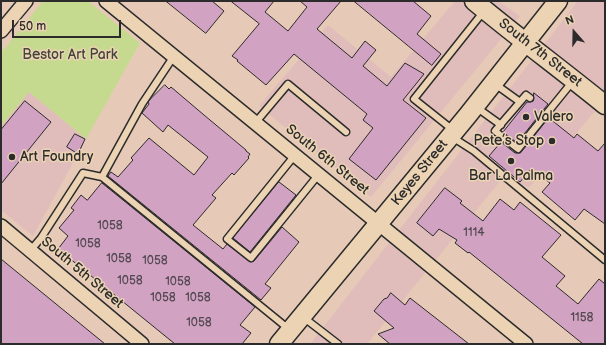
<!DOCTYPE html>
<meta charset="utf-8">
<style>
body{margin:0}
#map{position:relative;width:606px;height:345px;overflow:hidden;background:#e6c9b6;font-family:"Balsamiq Sans",sans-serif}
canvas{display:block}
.frame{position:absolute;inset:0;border:2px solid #2b2b2b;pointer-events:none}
.north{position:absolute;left:554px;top:12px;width:40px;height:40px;-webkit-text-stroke:3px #ebd3b3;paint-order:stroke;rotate:340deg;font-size:11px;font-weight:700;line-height:16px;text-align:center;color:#2b2b2b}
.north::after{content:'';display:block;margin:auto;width:14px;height:18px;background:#2b2b2b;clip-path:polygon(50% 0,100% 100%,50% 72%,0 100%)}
.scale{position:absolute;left:12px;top:20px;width:109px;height:18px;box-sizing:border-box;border:2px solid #2b2b2b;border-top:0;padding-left:5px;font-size:12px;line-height:14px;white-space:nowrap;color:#2b2b2b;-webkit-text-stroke:3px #ebd3b3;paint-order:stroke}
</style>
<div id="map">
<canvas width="606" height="345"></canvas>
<div class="frame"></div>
<div class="north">N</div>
<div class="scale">50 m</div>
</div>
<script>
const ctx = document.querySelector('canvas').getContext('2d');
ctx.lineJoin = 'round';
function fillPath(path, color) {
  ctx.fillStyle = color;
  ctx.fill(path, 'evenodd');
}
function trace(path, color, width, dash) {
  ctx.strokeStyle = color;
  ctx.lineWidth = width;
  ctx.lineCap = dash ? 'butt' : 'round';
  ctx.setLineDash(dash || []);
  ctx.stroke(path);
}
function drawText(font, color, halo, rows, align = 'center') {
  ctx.font = font + ' "Balsamiq Sans",sans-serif';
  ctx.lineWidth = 3;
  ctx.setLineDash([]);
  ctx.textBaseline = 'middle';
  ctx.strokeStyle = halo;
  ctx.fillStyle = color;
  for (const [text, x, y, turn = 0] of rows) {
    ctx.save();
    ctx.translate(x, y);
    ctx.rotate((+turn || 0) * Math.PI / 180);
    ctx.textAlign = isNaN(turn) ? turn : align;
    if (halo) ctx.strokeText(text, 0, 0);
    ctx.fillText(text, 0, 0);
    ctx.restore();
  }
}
const built = new Path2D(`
 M 455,1 L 498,1 L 520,16 L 371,197 L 259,106 L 328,25 L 391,77 Z
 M 578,1 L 605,1 L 605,102 L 590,117 L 553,161 L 549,163 L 530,187 L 501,180 L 367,344 L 310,344 Z
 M 29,92 L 86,139 L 33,236 L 1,210 L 1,126 Z`);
const green = new Path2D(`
 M 43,1 L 88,1 L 140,43 L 86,139 L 29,92 L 1,126 L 1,53 Z`);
const building = new Path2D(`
 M 166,1 L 212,1 L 224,11 L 206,33 Z
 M 231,1 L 274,1 L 265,12 L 288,31 L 307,7 L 300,1 L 341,1 L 317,29 L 352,58 L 365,41 L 376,50 L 363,66 L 387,86 L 405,63 L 424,74 L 403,100 L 426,118 L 376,180 L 349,159 L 373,128 L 363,120 L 367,114 L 294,54 L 266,85 L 237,61 L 238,60 L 232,56 L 259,24 Z
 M 354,1 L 413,1 L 431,16 L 417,34 L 441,54 L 432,65 Z
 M 165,85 L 169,89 L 171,87 L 204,115 L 246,150 L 246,151 L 250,154 L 248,157 L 249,158 L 234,175 L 232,173 L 212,195 L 216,198 L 193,225 L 223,249 L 227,244 L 251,262 L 254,261 L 282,227 L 299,242 L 265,284 L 271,288 L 261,300 L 108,176 L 111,172 L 118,177 L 133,160 L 131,158 L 149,138 L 194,175 L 208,157 L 168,125 L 163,132 L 142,113 L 149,104 L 148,102 Z
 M 534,93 L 548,104 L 517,143 L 503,132 L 527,102 L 530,102 L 533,101 Z
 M 25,101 L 51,122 L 1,184 L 1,130 Z
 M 549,118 L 574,138 L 577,134 L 598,151 L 605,143 L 605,224 L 584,209 L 575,220 L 542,192 L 550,183 L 531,169 L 520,182 L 489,156 L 501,142 L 515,153 L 520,153 Z
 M 75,134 L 85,139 L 78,154 L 67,147 Z
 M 279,182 L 296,195 L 250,252 L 233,238 Z
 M 102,183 L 255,307 L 240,325 L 251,333 L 242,344 L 175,344 L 58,249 L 68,236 L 59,228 L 74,210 L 71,208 L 81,195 L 87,200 Z
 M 445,188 L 462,201 L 460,203 L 483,221 L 500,199 L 514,210 L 520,202 L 561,235 L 542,257 L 565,276 L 556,286 L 578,304 L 599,279 L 605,284 L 605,344 L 583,344 L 469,252 L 468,253 L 455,243 L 457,240 L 439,229 L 433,236 L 417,223 Z
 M 1,259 L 105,344 L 1,344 Z
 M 391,293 L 405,305 L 410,298 L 469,344 L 390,344 L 378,334 L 394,328 L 374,311 L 384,299 L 387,298 Z`);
const lane = new Path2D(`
 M 495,84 L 520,102
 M 530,98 L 526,95 L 495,131 L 518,149 L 573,81
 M 476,107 L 501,125
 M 256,122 L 288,84 L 346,132
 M 453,130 L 414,99 L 484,11
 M 452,137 L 474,151 L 605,260
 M 295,155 L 227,239 L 251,258 L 319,174
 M 102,177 L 290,330
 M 30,251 L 41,238 L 83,173 L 102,177 L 142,104 L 174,56
 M 303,317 L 338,344`);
const street = new Path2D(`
 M 106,1 L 526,344
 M 1,31 L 26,1
 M 1,226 L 142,344`);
const secondary = new Path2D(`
 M 474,1 C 517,37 562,70 605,105
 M 279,344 L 468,115 L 558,1`);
const markers = [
 [526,117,4,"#2b2b2b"],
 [552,141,4,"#2b2b2b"],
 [12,157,4,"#2b2b2b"],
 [511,161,4,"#2b2b2b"]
];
const numberNames = [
 ["1058",110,226],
 ["1114",474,233],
 ["1058",88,244],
 ["1058",119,259],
 ["1058",155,261],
 ["1058",130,281],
 ["1058",178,282],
 ["1058",163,298],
 ["1058",198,298],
 ["1158",582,318],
 ["1058",199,323]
];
const streetNames = [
 ["South 7th Street",540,53,38],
 ["South 6th Street",327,160,39],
 ["Keyes Street",420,173,-51],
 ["South 5th Street",82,273,40]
];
const parkNames = [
 ["Bestor Art Park",70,55]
];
const poiNames = [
 ["Valero",534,117],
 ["Pete’s Stop",544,141,"right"],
 ["Art Foundry",20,157],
 ["Bar La Palma",511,176,"center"]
];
fillPath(built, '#e0bdba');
fillPath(green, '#c6da8f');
fillPath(building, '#d1a2c2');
trace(building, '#2b2b2b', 1);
trace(lane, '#2b2b2b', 9);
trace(street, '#2b2b2b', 16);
trace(secondary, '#2b2b2b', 21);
trace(lane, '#ebd3b3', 6);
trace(street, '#ebd3b3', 13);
trace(secondary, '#ebd3b3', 18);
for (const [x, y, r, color] of markers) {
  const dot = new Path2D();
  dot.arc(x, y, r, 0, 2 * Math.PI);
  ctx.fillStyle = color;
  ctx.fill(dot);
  trace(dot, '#ebd3b3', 1.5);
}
drawText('12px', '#544951', null, numberNames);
drawText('14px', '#2b2b2b', '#ebd3b3', streetNames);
drawText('14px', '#42453a', '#ebd3b3', parkNames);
drawText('14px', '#2b2b2b', '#ebd3b3', poiNames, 'left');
</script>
